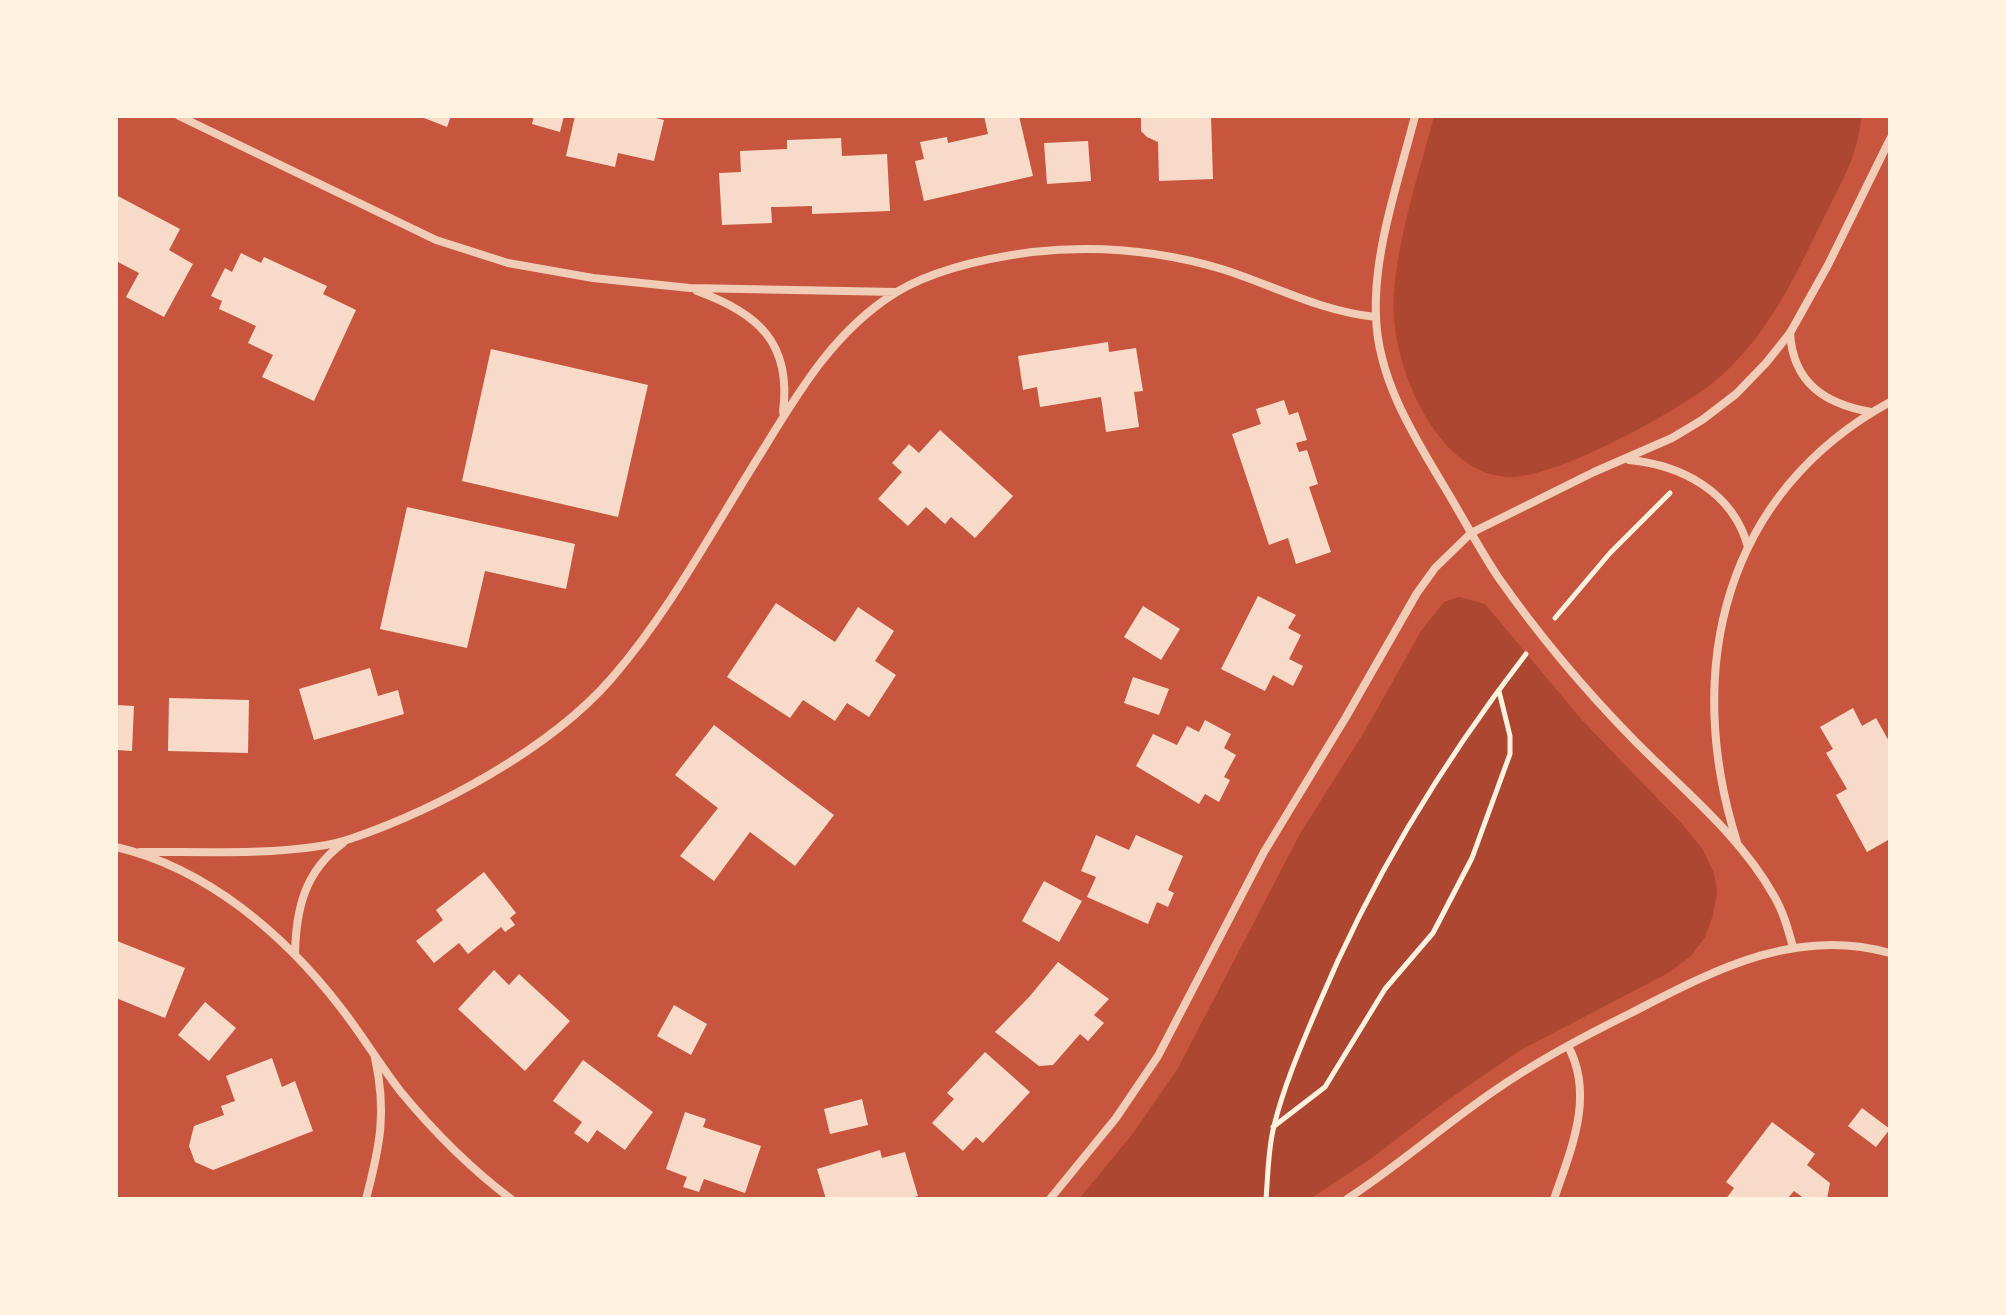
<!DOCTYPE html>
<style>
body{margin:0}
#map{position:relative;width:2006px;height:1315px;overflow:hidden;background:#c8553d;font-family:Poppins,sans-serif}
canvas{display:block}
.frame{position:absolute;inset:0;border:118px solid #fff3e0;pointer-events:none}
</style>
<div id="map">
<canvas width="2006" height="1315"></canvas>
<div class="frame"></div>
</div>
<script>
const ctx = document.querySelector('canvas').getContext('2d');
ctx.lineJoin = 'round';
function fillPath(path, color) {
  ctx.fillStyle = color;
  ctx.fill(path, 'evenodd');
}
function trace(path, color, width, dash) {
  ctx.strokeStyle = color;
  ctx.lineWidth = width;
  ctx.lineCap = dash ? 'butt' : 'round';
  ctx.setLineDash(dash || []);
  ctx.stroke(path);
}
const green = new Path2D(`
 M 1434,116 L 1860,116 L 1861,119 C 1858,154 1841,184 1825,215 C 1797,273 1770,332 1721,376 C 1686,408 1555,479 1509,477 C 1440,475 1398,377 1394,318 C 1390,260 1419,174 1434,116 Z
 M 1459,597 L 1485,604 L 1581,719 L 1684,826 L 1703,850 L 1714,873 L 1717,893 L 1713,915 L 1705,937 L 1691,956 L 1668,973 L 1519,1051 L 1445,1102 L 1372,1158 L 1310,1199 L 1079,1199 L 1134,1132 L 1178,1068 L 1301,832 L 1366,729 L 1421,631 L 1444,602 Z`);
const building = new Path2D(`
 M 419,116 L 451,116 L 447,127 Z
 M 534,116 L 564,116 L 560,132 L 532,124 Z
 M 575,116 L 647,116 L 664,120 L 654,161 L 618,153 L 615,167 L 566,156 Z
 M 984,116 L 1019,116 L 1033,176 L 924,201 L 915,161 L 924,159 L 920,142 L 947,137 L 948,143 L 988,134 Z
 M 1141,116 L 1211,116 L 1213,179 L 1159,181 L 1158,142 L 1147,137 L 1141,131 Z
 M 841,138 L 842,156 L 887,154 L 890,211 L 812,214 L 812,206 L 778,207 L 771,207 L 772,223 L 722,225 L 719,173 L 741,172 L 740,151 L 787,149 L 787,140 Z
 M 1088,141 L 1091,181 L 1047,184 L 1044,143 Z
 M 116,195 L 180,229 L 169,250 L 193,264 L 164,317 L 126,297 L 139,273 L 116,261 Z
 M 241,253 L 261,263 L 264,257 L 327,286 L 323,294 L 356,310 L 314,401 L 262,377 L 273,355 L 248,343 L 256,326 L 219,309 L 222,301 L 211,296 L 225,268 L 232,272 Z
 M 1108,342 L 1109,352 L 1136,348 L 1143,391 L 1134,392 L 1139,427 L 1106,432 L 1101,397 L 1040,407 L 1037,387 L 1023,390 L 1018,356 Z
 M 491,349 L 648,385 L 618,517 L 462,481 Z
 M 1284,400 L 1289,415 L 1298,412 L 1307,440 L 1296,443 L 1299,452 L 1307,450 L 1318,484 L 1309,487 L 1331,552 L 1296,564 L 1288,538 L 1269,545 L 1232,434 L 1261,424 L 1256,409 Z
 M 940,430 L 1013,496 L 975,538 L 951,517 L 945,524 L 926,507 L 908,526 L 878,499 L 902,472 L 892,463 L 900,454 L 909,444 L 919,453 Z
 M 407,507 L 575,544 L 566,589 L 485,571 L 467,648 L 380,629 Z
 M 1258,596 L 1296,615 L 1288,628 L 1301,635 L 1289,659 L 1303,666 L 1293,686 L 1273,675 L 1265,691 L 1221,669 Z
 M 776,603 L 835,642 L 858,607 L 894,631 L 875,661 L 896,675 L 869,717 L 847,703 L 835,721 L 803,700 L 790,718 L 727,677 Z
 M 1143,606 L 1180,629 L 1161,660 L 1124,637 Z
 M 370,668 L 378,696 L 398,690 L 404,714 L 314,740 L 299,689 Z
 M 1133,677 L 1169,689 L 1159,715 L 1124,703 Z
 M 169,698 L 249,700 L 248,753 L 168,751 Z
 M 116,705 L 134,706 L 132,751 L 116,750 Z
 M 1853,708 L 1862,726 L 1876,718 L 1890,743 L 1890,839 L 1867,852 L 1836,795 L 1847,789 L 1826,753 L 1833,749 L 1820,727 Z
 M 1205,720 L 1231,734 L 1224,748 L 1236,755 L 1224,777 L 1230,780 L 1219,802 L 1205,794 L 1199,804 L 1136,766 L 1153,734 L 1177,745 L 1187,726 L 1199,732 Z
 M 714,725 L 834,815 L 795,866 L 750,832 L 714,881 L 680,856 L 718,808 L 675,775 Z
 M 1096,835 L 1129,850 L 1136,835 L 1183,856 L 1168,890 L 1174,893 L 1168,907 L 1157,902 L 1148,924 L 1087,897 L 1096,877 L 1081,871 Z
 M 484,872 L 516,913 L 510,918 L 515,925 L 505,932 L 501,927 L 468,954 L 459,943 L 434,963 L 416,941 L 443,920 L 436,910 Z
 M 1044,881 L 1082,901 L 1059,942 L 1022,921 Z
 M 117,941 L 185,968 L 165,1018 L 116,998 Z
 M 1058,962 L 1109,999 L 1094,1015 L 1104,1023 L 1088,1041 L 1080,1034 L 1053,1065 L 1039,1066 L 995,1032 L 1030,996 Z
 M 494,970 L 509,985 L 519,974 L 570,1021 L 525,1071 L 458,1009 Z
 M 205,1002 L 236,1028 L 209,1061 L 178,1035 Z
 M 674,1005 L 707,1024 L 691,1055 L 657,1036 Z
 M 985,1052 L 1030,1092 L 983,1143 L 976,1137 L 963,1151 L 932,1123 L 954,1099 L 947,1093 Z
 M 272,1058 L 282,1087 L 295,1081 L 313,1131 L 213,1170 L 195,1162 L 189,1146 L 194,1126 L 224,1115 L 221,1106 L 235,1101 L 226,1076 Z
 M 583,1060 L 653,1112 L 625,1150 L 597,1130 L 588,1143 L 574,1133 L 582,1122 L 553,1101 Z
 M 862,1099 L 868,1125 L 830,1134 L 824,1109 Z
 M 1862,1108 L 1890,1129 L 1876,1147 L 1848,1126 Z
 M 685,1112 L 706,1119 L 703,1127 L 761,1146 L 745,1193 L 704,1179 L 699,1192 L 683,1187 L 687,1177 L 666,1169 Z
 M 1772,1122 L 1815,1154 L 1807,1165 L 1830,1183 L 1827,1199 L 1805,1199 L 1794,1191 L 1787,1199 L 1726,1199 L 1734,1188 L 1726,1182 Z
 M 880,1150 L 882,1158 L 905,1152 L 918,1196 L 907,1199 L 826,1199 L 817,1169 Z`);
const path = new Path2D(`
 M 1555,618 L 1610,553 L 1670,493
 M 1273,1127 L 1325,1087 L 1385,989 L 1433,933 L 1472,858 L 1510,754 L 1510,736 L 1499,691
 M 1266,1199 C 1268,1175 1268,1149 1274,1126 C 1284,1085 1302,1044 1318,1006 C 1372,877 1441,764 1526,654`);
const minor = new Path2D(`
 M 179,116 L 436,240 L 508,263 L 593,278 L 690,288 L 896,292
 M 1415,116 C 1399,179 1373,252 1376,317 C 1378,378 1412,433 1442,483 C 1461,514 1478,547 1498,577 C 1538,634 1584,689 1633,739 C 1681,788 1740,835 1774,896 C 1783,911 1788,929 1793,947
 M 697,291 C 758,313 792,343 783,412
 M 1790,333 C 1793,383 1825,404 1871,412
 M 1629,460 C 1682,465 1733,492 1748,547
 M 1737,842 C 1682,669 1724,493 1890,402
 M 116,847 C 207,868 285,935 341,1008 C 362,1035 380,1065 401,1092 C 434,1132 470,1168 511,1199
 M 140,852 C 200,851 294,857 350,839 C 438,809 550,749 611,679 C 670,611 713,529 761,453 C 798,393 833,332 895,293 C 934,269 987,258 1032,252 C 1096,245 1163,251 1225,270 C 1277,287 1320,311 1376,317
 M 295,954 C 296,908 305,871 343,843
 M 366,1199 C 380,1146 387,1112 375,1058
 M 1050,1199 L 1116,1118 L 1158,1056 L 1264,852 L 1346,717 L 1417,593 L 1435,568 L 1471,533 L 1594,472 L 1672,438 L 1702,420 L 1736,394 L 1766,363 L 1790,333 L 1828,265 L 1890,139
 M 1347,1199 C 1398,1166 1444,1125 1494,1091 C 1537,1061 1584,1036 1631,1013 C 1713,971 1795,926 1890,953
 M 1554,1199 C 1571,1149 1595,1096 1568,1046`);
fillPath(green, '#ae4732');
fillPath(building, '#f7dbc8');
trace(path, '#fff3e0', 5);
trace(minor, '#f1ccb7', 8);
</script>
